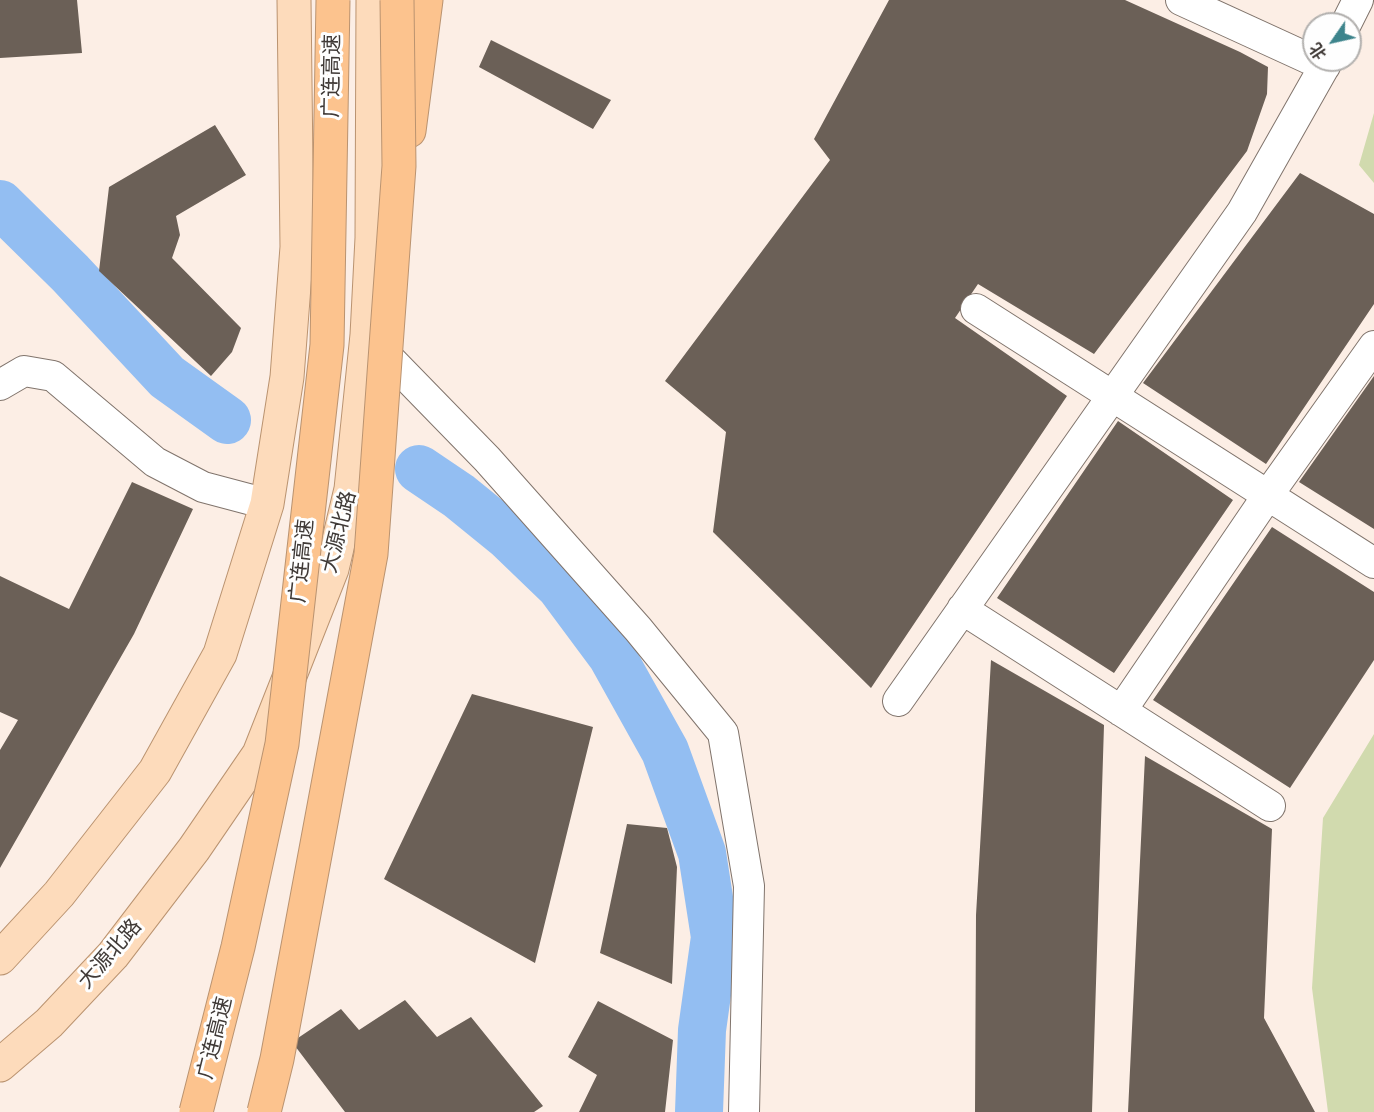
<!DOCTYPE html>
<meta charset="utf-8">
<style>
body{margin:0}
#map{position:relative;width:1374px;height:1112px;overflow:hidden;background:#fceee5;font-family:Raleway,"Noto Sans SC",sans-serif}
canvas{display:block}
.north{position:absolute;left:1302px;top:12px;width:60px;height:60px;box-sizing:border-box;background:#fefefe;border:2px solid #b2b0ae;border-radius:50%;rotate:236deg;font-size:16px;font-weight:700;line-height:24px;text-align:center;color:#403a37}
.north::after{content:'';display:block;margin:auto;width:21px;height:27px;background:#3d848c;clip-path:polygon(50% 0,100% 100%,50% 72%,0 100%)}
</style>
<div id="map">
<canvas width="1374" height="1112"></canvas>
<div class="north">北</div>
</div>
<script>
const ctx = document.querySelector('canvas').getContext('2d');
ctx.lineJoin = 'round';
function fillPath(path, color) {
  ctx.fillStyle = color;
  ctx.fill(path, 'evenodd');
}
function trace(path, color, width, dash) {
  ctx.strokeStyle = color;
  ctx.lineWidth = width;
  ctx.lineCap = dash ? 'butt' : 'round';
  ctx.setLineDash(dash || []);
  ctx.stroke(path);
}
function drawText(font, color, halo, rows, align = 'center') {
  ctx.font = font + ' Raleway,"Noto Sans SC",sans-serif';
  ctx.lineWidth = 6;
  ctx.setLineDash([]);
  ctx.textBaseline = 'middle';
  ctx.strokeStyle = halo;
  ctx.fillStyle = color;
  for (const [text, x, y, turn = 0] of rows) {
    ctx.save();
    ctx.translate(x, y);
    ctx.rotate((+turn || 0) * Math.PI / 180);
    ctx.textAlign = isNaN(turn) ? turn : align;
    if (halo) ctx.strokeText(text, 0, 0);
    ctx.fillText(text, 0, 0);
    ctx.restore();
  }
}
const green = new Path2D(`
 M 1374,113 L 1374,183 L 1359,165 Z
 M 1374,734 L 1374,1112 L 1328,1112 L 1312,988 L 1323,818 Z`);
const river = new Path2D(`
 M 0,204 L 70,273 L 167,377 L 227,420
 M 419,469 L 459,496 L 507,535 L 560,586 L 612,656 L 665,751 L 702,853 L 715,937 L 702,1030 L 699,1112`);
const building = new Path2D(`
 M 0,0 L 77,0 L 82,53 L 0,58 Z
 M 889,0 L 1125,0 L 1240,52 L 1268,67 L 1267,94 L 1247,151 L 1094,354 L 978,284 L 955,318 L 1067,396 L 871,688 L 713,532 L 726,432 L 665,381 L 830,160 L 814,139 Z
 M 491,40 L 611,100 L 593,129 L 479,67 Z
 M 215,125 L 246,175 L 176,216 L 180,235 L 172,258 L 241,328 L 232,352 L 211,376 L 99,271 L 109,187 Z
 M 1300,173 L 1374,214 L 1374,304 L 1266,464 L 1143,383 Z
 M 1374,376 L 1374,529 L 1299,482 Z
 M 1118,421 L 1233,500 L 1114,673 L 997,598 Z
 M 132,482 L 193,509 L 134,634 L 0,868 L 0,750 L 18,720 L 0,712 L 0,576 L 69,609 Z
 M 1272,527 L 1374,592 L 1374,660 L 1290,788 L 1153,700 Z
 M 991,660 L 1104,725 L 1092,1112 L 975,1112 L 976,915 Z
 M 472,694 L 593,727 L 535,963 L 384,879 Z
 M 1145,756 L 1272,829 L 1264,1018 L 1315,1112 L 1128,1112 Z
 M 627,824 L 667,828 L 677,867 L 672,984 L 600,953 Z
 M 405,1000 L 437,1037 L 471,1017 L 543,1106 L 534,1112 L 345,1112 L 292,1042 L 341,1009 L 359,1030 Z
 M 598,1001 L 673,1040 L 665,1112 L 579,1112 L 597,1075 L 568,1057 Z`);
const minor = new Path2D(`
 M 1181,0 L 1325,66
 M 1346,24 L 1358,0
 M 976,309 L 1374,563
 M 373,342 L 487,459 L 638,629 L 723,733 L 749,886 L 744,1112
 M 0,385 L 24,371 L 53,376 L 155,462 L 203,487 L 267,504
 M 962,609 L 1270,806
 M 898,701 L 1242,212 L 1328,60
 M 1121,711 L 1268,495 L 1374,346`);
const major = new Path2D(`
 M 0,958 L 59,894 L 155,771 L 220,654 L 267,504 L 287,377 L 297,247 L 294,0
 M 0,1065 L 49,1023 L 113,955 L 194,849 L 259,754 L 332,569 L 351,489 L 367,335 L 372,238 L 373,0`);
const highway = new Path2D(`
 M 409,131 L 426,0`);
const highwayBridge = new Path2D(`
 M 196,1112 L 238,947 L 282,744 L 327,345 L 333,0
 M 264,1112 L 277,1059 L 371,554 L 399,166 L 397,0`);
const streetNames = [
 ["广连高速",332,76,-89],
 ["大源北路",339,532,-76],
 ["广连高速",302,561,-84],
 ["大源北路",110,954,-49],
 ["广连高速",215,1038,-76]
];
fillPath(green, '#d1daae');
trace(river, '#93bef2', 48);
fillPath(building, '#6b6057');
trace(minor, '#80746c', 32);
trace(major, '#ba9370', 35);
trace(highway, '#ba9370', 35);
trace(minor, '#fff', 30);
trace(major, '#fddbbb', 33);
trace(highway, '#fcc38e', 33);
trace(highwayBridge, '#ba9370', 35, []);
trace(highwayBridge, '#fcc38e', 33);
drawText('21px', '#403a37', '#fefefe', streetNames);
</script>
